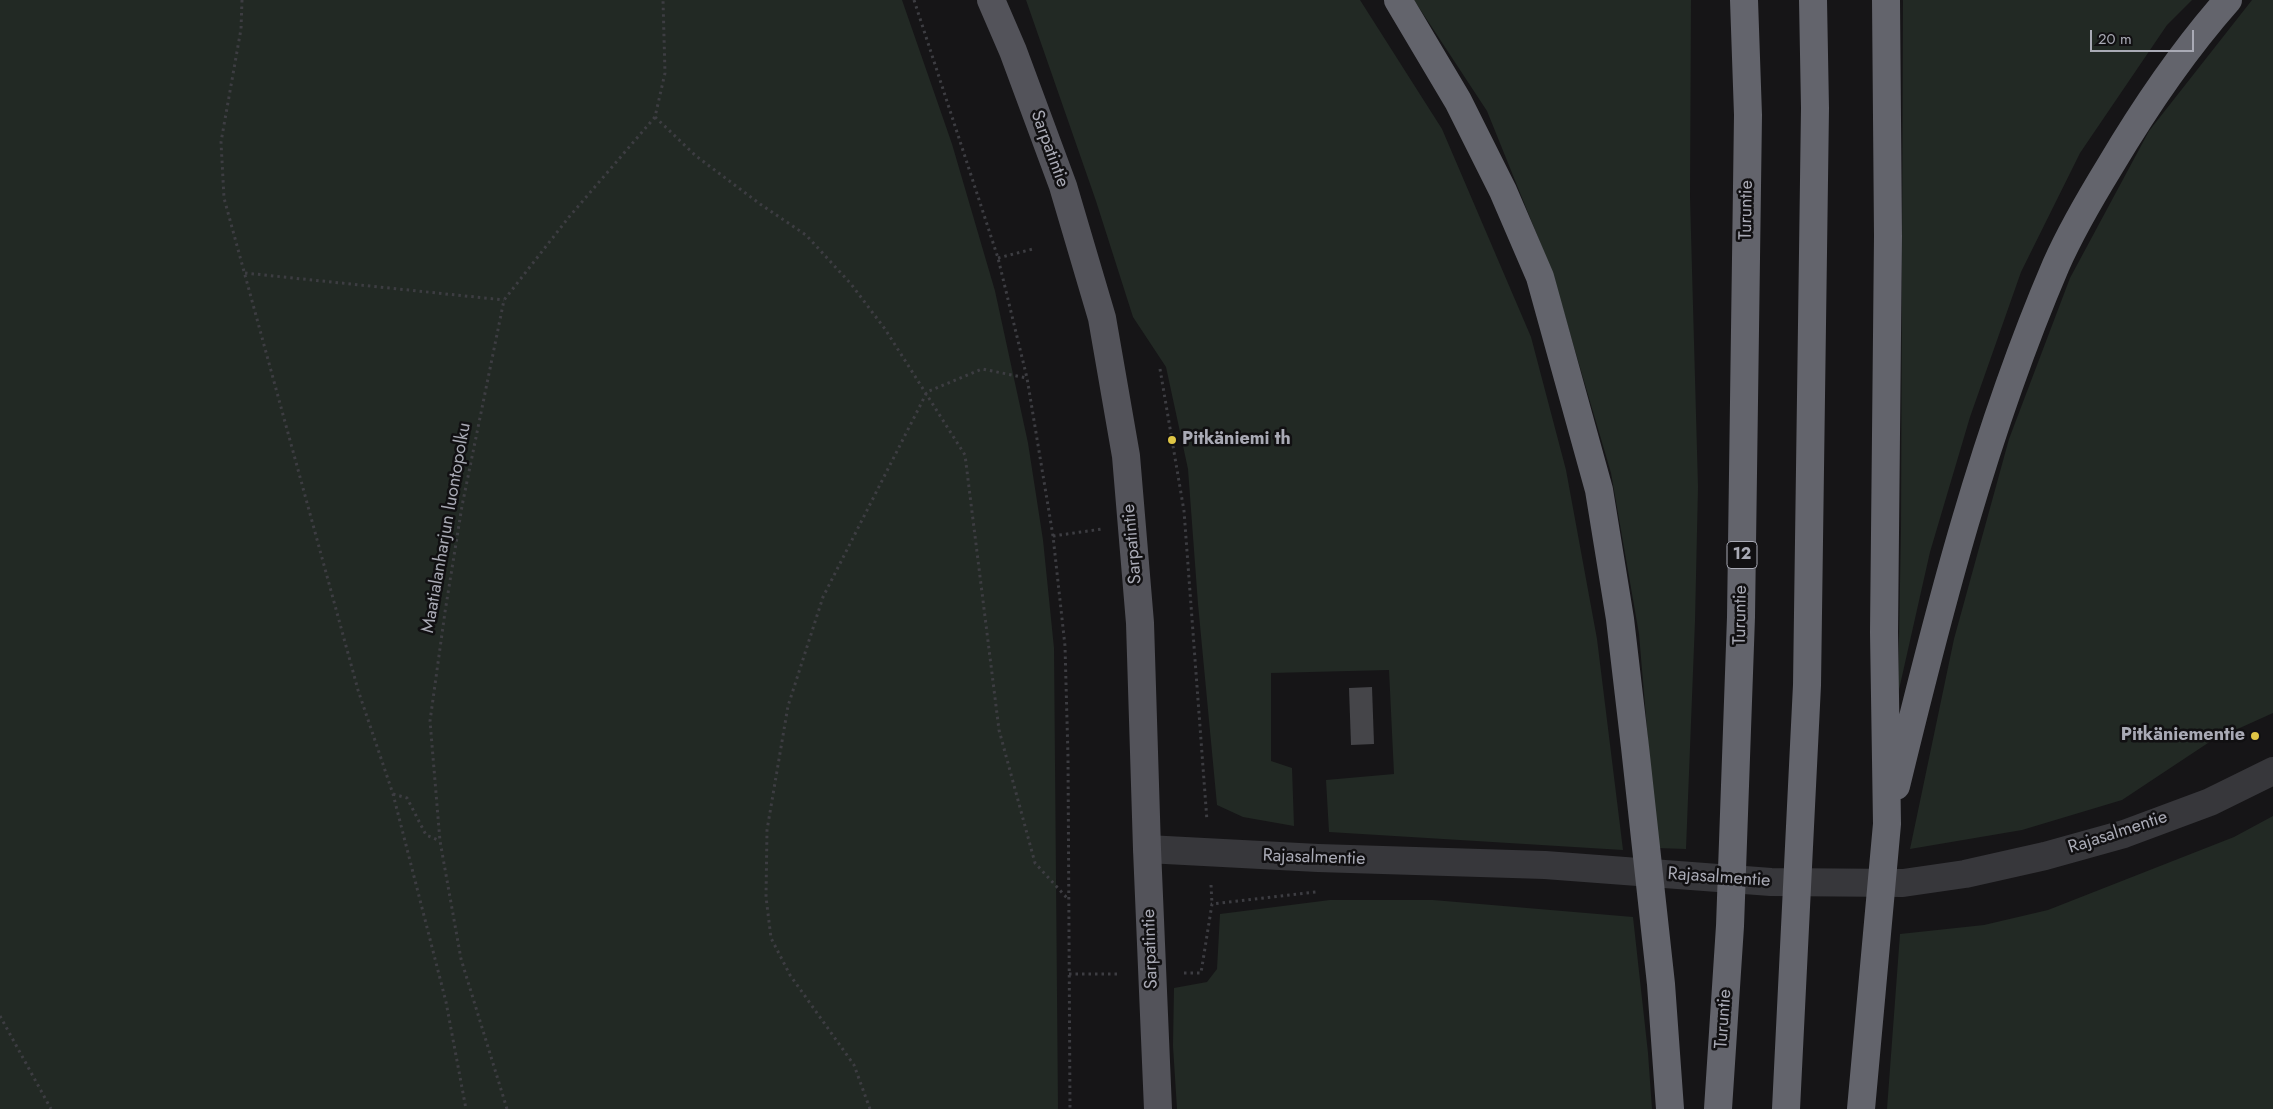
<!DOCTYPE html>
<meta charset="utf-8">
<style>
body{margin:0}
#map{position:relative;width:2273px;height:1109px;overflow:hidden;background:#161517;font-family:Jost,sans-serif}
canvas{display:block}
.scale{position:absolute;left:2090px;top:30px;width:104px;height:22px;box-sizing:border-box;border:2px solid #a9aab5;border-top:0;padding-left:6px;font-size:15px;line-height:18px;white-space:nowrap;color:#a9aab5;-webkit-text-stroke:4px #111012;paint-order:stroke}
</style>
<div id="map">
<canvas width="2273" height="1109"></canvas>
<div class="scale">20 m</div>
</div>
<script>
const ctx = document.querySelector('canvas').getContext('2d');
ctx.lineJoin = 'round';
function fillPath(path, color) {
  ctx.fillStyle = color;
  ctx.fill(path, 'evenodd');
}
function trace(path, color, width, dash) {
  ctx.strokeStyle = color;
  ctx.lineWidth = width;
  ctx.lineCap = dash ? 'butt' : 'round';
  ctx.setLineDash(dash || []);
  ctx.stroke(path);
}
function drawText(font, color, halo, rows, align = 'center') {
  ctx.font = font + ' Jost,sans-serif';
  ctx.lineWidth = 5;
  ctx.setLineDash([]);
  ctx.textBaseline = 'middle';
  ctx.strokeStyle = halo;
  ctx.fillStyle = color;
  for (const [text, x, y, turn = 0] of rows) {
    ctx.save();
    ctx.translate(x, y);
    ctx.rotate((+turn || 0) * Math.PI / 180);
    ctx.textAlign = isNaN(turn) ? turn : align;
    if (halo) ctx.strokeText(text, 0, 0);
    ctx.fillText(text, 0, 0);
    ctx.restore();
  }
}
const green = new Path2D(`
 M 0,0 L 902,0 L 952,144 L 995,291 L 1028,443 L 1043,540 L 1054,648 L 1058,1109 L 0,1109 Z
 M 1026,0 L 1360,0 L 1442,129 L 1531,337 L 1566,470 L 1597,639 L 1623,850 L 1329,832 L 1326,780 L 1394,774 L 1389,670 L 1271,673 L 1271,761 L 1292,768 L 1294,826 L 1243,817 L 1217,805 L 1198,604 L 1188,469 L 1166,367 L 1133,317 L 1096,201 Z
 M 1414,0 L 1691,0 L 1690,197 L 1698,487 L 1695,621 L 1686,849 L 1657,848 L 1639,634 L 1611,473 L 1552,272 L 1487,111 Z
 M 1903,0 L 2192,0 L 2167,25 L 2080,153 L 2021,272 L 1970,417 L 1930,552 L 1898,694 L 1901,528 Z
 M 2252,0 L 2273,0 L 2273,713 L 2211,741 L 2122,800 L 2022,830 L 1910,849 L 1954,639 L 2009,439 L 2070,278 L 2149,131 Z
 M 2273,816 L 2273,1109 L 1887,1109 L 1900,934 L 1984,925 L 2048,910 L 2234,837 Z
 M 1330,900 L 1433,900 L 1633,917 L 1648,1053 L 1652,1109 L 1177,1109 L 1173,1046 L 1174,988 L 1207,982 L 1217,969 L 1220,914 Z`);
const building = new Path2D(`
 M 1372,687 L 1374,744 L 1351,745 L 1349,688 Z`);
const path = new Path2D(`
 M 242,0 L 241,29 L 221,142 L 224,198 L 358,690 L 393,794 L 446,1002 L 466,1109
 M 914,0 L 998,258 L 1027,378 L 1053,536 L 1065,646 L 1068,757 L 1070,1109
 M 655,117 L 696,156 L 760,204 L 806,235 L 851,284 L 885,329 L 965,455 L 999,730 L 1035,863 L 1067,898
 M 998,258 L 1033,249
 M 245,273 L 504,300
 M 1160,369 L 1184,511 L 1207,821
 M 1053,536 L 1102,529
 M 393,794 L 407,798 L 426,835 L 440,841
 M 1211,885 L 1212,904
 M 1184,973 L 1201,973 L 1212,904 L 1316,892
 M 1069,974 L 1121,974
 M 0,1016 L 51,1109
 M 507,1109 L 461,959 L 440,841 L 430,721 L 445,612 L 462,506 L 504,300 L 569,217 L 655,117 L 665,73 L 663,0
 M 870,1109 L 854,1065 L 790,975 L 771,938 L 766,897 L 767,830 L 788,706 L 823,597 L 927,392 L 982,369 L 1027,378`);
const minor = new Path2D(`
 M 1147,849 L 1318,858 L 1545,865 L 1771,882 L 1903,883 L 1965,874 L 2045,856 L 2124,834 L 2210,802 L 2273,771`);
const major = new Path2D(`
 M 991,0 L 1013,51 L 1063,186 L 1102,318 L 1126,456 L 1140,623 L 1147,849 L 1158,1109`);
const highway = new Path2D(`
 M 1398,0 L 1458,101 L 1503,191 L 1540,277 L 1599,490 L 1620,619 L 1635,747 L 1661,984 L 1670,1109
 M 1896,786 C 1939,609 1984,433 2056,265 C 2071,231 2091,197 2110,166 C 2145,107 2182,52 2228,0
 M 1718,1109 L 1730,926 L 1741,617 L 1748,115 L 1744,0
 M 1786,1109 L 1807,685 L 1815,108 L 1813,0
 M 1861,1109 L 1887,824 L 1884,632 L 1888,236 L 1886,0`);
const markers = [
 [1172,440,5,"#dfc545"],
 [2255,736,5,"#dfc545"]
];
const shields = [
 [1742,555,30]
];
const shieldNames = [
 ["12",1742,555]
];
const streetNames = [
 ["Sarpatintie",1049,149,70],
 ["Turuntie",1747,210,-89],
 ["Maatialanharjun luontopolku",447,528,-80],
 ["Sarpatintie",1133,544,-95],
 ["Turuntie",1741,615,-89],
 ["Rajasalmentie",2118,833,-18],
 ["Rajasalmentie",1314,858,2],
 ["Rajasalmentie",1719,878,4],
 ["Sarpatintie",1151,949,-92],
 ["Turuntie",1724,1019,-86]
];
const poiNames = [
 ["Pitkäniemi th",1182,440],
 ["Pitkäniementie",2245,736,"right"]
];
fillPath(green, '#222924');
fillPath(building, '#454549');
trace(path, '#3d3d42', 3, [2.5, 4]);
trace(minor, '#37373b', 28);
trace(major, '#53535a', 28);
trace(highway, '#63646c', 28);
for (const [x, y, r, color] of markers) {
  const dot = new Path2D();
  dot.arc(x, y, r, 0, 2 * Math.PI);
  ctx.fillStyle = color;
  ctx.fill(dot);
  trace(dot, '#111012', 2);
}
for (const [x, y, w] of shields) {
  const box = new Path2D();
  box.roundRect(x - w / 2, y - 13.5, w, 27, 4);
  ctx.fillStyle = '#111012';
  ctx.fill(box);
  trace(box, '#a9aab5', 1);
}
drawText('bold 16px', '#a9aab5', null, shieldNames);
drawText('18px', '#a9aab5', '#111012', streetNames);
drawText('bold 18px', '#a9aab5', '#111012', poiNames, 'left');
</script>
